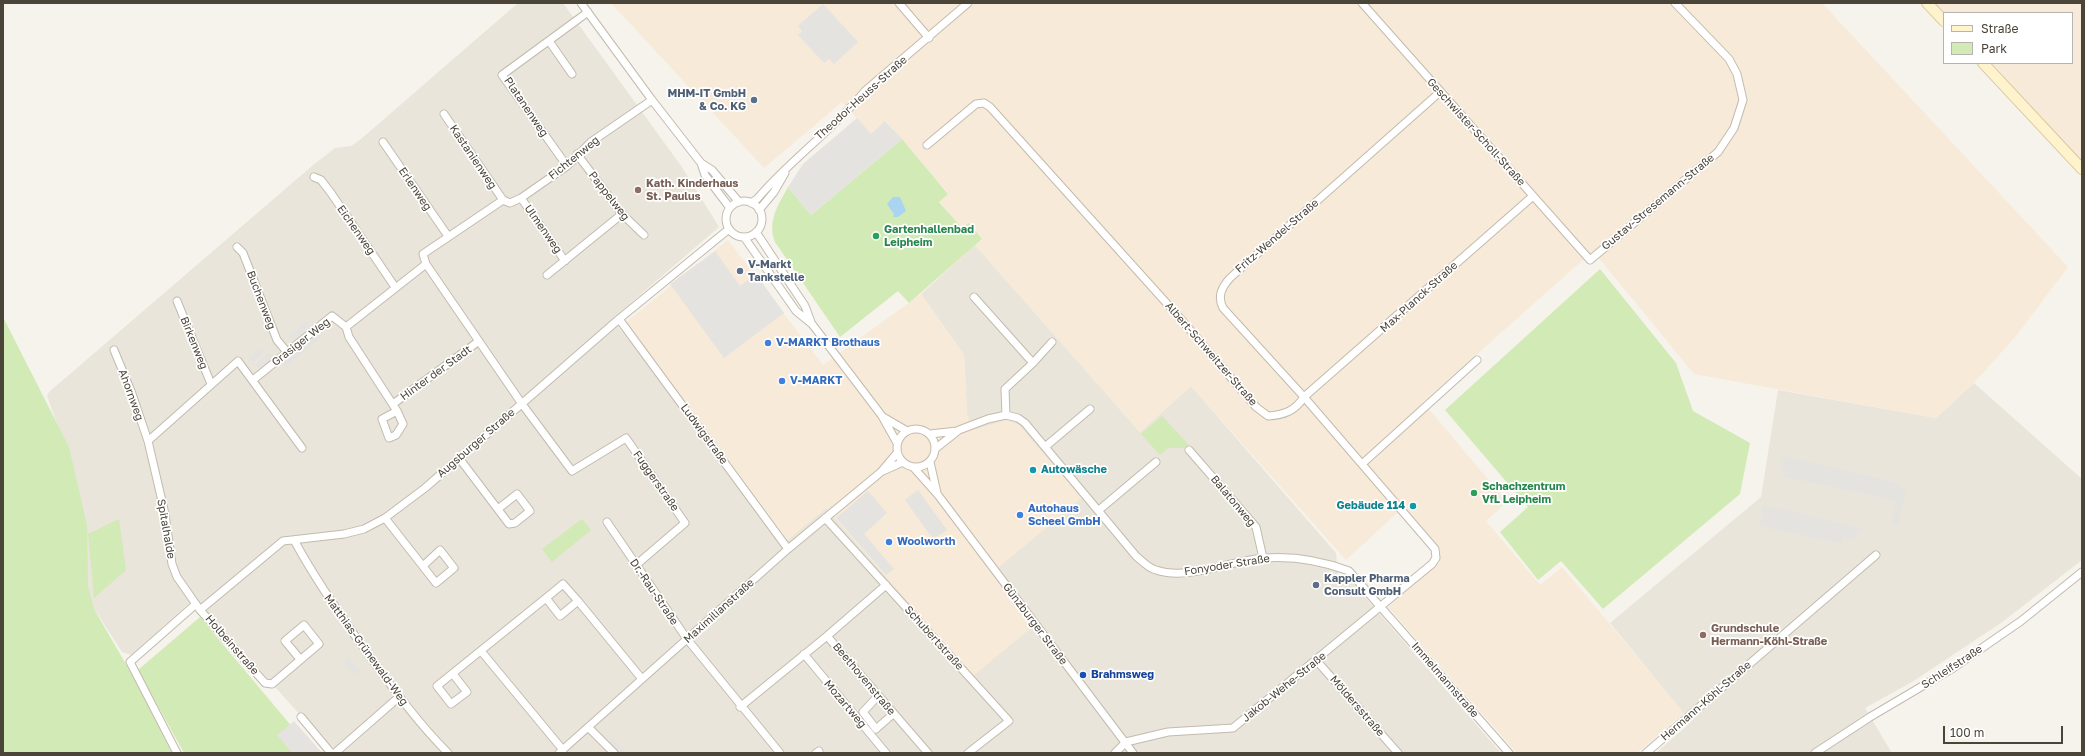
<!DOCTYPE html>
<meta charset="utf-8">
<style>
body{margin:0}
#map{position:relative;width:2085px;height:756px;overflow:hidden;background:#f6f3ec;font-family:"Golos Text",sans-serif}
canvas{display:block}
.frame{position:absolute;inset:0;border:4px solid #4b4439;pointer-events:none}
.legend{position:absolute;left:1943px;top:12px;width:130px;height:52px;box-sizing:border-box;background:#fff;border:1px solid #b7b4b0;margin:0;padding:5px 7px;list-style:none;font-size:12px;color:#4b4439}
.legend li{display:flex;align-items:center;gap:8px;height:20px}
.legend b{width:20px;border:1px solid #b7b4b0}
.scale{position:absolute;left:1943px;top:726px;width:120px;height:18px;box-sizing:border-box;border:2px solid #4b4439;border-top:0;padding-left:5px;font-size:12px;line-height:14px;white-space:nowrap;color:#4b4439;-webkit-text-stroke:3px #fff;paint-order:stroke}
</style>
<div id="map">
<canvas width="2085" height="756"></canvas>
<div class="frame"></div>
<ul class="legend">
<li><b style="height:5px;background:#fff3cd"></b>Straße</li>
<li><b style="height:11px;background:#d2eab5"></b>Park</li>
</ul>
<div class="scale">100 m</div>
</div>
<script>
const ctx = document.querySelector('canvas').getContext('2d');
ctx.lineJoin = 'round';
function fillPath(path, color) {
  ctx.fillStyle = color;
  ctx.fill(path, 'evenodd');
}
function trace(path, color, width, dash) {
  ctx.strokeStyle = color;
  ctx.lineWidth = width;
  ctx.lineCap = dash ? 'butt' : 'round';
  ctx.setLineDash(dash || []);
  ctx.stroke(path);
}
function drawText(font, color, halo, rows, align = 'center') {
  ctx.font = font + ' "Golos Text",sans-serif';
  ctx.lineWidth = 3.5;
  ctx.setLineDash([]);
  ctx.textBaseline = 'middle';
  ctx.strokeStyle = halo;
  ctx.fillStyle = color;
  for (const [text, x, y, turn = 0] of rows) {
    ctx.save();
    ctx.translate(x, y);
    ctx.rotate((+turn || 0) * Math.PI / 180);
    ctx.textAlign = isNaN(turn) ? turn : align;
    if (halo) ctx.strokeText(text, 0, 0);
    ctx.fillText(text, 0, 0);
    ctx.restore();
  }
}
const residential = new Path2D(`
 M 518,3 L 563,3 L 682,167 L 719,227 L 612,319 L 787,540 L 826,508 L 973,675 L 1031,627 L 991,574 L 1006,420 L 973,431 L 967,415 L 964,355 L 921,294 L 975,245 L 1140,432 L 1191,386 L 1336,553 L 1338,574 L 1350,580 L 1501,753 L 338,753 L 331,745 L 329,747 L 195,598 L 131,655 L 122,652 L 89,601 L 84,533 L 74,471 L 47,396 L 49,392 L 312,166 L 335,148 L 351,146 L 361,139 Z
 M 1974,383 L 2082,479 L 2082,560 L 2001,623 L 1912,682 L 1865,708 L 1892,753 L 1656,753 L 1691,722 L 1610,623 L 1761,497 L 1778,390 L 1936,418 Z`);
const commercial = new Path2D(`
 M 611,3 L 1822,3 L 2068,267 L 2016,336 L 1974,383 L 1936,418 L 1694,374 L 1593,251 L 1423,402 L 1507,502 L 1486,521 L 1540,585 L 1562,567 L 1684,713 L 1637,753 L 1517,753 L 1388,607 L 1440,562 L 1398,512 L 1346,560 L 1191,386 L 1140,432 L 975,245 L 982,239 L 969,223 L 962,229 L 939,201 L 948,193 L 886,121 L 871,134 L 842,102 L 764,168 Z
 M 1934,3 L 2082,3 L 2082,167 L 1988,63 L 2072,63 L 2072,13 L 1944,14 Z
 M 728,240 L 823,365 L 921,294 L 964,355 L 967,415 L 973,430 L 1006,420 L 1018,424 L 1082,498 L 991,574 L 1031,628 L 973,676 L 826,508 L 788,540 L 626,322 Z`);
const green = new Path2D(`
 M 902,139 L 948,194 L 939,202 L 962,228 L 969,223 L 982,239 L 909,303 L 898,291 L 840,337 L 775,242 C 767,222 778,205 788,187 L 811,215 Z
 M 1600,269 L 1676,363 L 1693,411 L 1750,443 L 1740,494 L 1603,609 L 1561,561 L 1538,580 L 1500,532 L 1528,507 L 1445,410 Z
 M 3,317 L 69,447 L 87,525 L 88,586 L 94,609 L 138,685 L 172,753 L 3,753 Z
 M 1162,416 L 1188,444 L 1184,448 L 1168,448 L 1160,455 L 1141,434 Z
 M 119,519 L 126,570 L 94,598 L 88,534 Z
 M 582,519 L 591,530 L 552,562 L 542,549 Z
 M 200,617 L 314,753 L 184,753 L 138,670 Z`);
const parking = new Path2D(`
 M 823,4 L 858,42 L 834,64 L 829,59 L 824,63 L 798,35 L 802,31 L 798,26 Z
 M 857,118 L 871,134 L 885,121 L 902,139 L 811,215 L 788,187 L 803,164 Z
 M 715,251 L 740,286 L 756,274 L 784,313 L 724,358 L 670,284 Z
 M 306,321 L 310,326 L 293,341 L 288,336 Z
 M 317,332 L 321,337 L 286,367 L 283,363 Z
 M 261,347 L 265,351 L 253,362 L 249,358 Z
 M 269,353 L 273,358 L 260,369 L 256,364 Z
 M 1784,456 L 1900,483 L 1899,488 L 1906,489 L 1898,525 L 1890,525 L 1896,501 L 1785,477 L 1781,468 Z
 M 918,490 L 947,530 L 933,539 L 905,500 Z
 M 868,491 L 887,513 L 864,534 L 894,569 L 886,575 L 836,518 Z
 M 1764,505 L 1861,528 L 1854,540 L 1844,538 L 1841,544 L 1759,526 Z
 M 348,656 L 360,671 L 355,675 L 342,661 Z
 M 294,721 L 322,753 L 292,753 L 277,735 Z
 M 612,738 L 627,753 L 619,753 L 608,742 Z`);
const water = new Path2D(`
 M 893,197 L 900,197 L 906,211 L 898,217 L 893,217 L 894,214 L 887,204 Z`);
const minor = new Path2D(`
 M 581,3 L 652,100 L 701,163 L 712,170 L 739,202
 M 899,3 L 929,38
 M 1362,3 L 1590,260 L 1718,152 L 1734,128 L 1743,100 L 1737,74 L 1729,59 L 1675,3
 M 549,41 L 572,74
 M 1440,92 L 1230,278 C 1222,287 1217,296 1223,308 L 1304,397 L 1533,196
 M 444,114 L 503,200
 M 383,142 L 448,236
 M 927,145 L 976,104 L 984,103 L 990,107 L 1179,317 L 1256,407 L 1268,416 C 1284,415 1295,411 1304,397 L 1435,549 L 1436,558 L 1432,564 L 1233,728 L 1168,732 L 1126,742
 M 577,154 L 622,214 L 644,235
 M 701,163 L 705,175 L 730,208
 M 567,166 L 502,75 L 588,12
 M 314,177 L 321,180 L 331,193 L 395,287
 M 521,198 L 565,261
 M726 219a18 18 0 1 1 36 0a18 18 0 1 1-36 0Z
 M 751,203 L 757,199 C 790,160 832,131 865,91 L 968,3
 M 759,210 L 774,192 L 785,173
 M 756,232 L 805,306 L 811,322
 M 744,237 L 796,311 L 812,324 L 882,416 L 897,443
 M 237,247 L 243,253 L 277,340 L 287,352
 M 547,275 L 622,214
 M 974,297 L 1033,363
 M 177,301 L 211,384
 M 619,319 L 788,549
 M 346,327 L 349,337 L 397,411 L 382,419 L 389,438 L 396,435 L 403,424 L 397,411
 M 346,327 L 426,264
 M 114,350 L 131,391 L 148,441 L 165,514 L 172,564 L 177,577 L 200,610 L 265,683 L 272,684 L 319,644 L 304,625 L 285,641 L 300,659
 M 253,380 L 332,316 L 346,327
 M 393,404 L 479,341
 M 1006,415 L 1005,389 L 1033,363 L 1052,342
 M 883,417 L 907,431
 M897 448a19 19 0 1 1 38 0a19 19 0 1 1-38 0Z
 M 930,434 L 957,431
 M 148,441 L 238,361 L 302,448
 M 1045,447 L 1090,409
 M 935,449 L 959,430 L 988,419 L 1006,415 L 1018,418 L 1025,423 L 1045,447 L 1136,556 C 1142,561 1148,568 1156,570 C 1188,581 1232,560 1265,558 C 1295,556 1322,561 1349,571 L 1509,753
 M 1189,450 L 1256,527 L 1263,558
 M 459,458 L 509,524 L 515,523 L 530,511 L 517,494 L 498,509
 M 930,462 L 937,493
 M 1362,464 L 1477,360
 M 914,468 L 938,495 L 1133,753
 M 883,471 L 903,462
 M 1099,510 L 1156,462
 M 385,518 L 436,583 L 454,568 L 440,550 L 423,566
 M 825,518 L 1009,721 L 968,753
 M 607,522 L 687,639 L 780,753
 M 294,540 C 315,579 340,615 366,651 C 392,687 417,722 448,753
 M 636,565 L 685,523 L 626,438 L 572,471 L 522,404 L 426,264 L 423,254 L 503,200 L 510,203 L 521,198 L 567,166 L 591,142 L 652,100
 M 546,598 L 563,584 L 578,601
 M 200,610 L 283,541 L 344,534 L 364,529 L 385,518 L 425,488 L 619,319 L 729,229
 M 827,636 L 886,585
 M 481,651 L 563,750
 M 804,654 L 886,753
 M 1316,660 L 1398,753
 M 453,674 L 467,692 L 451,704 L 437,686 L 546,598 L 560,616 L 578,601 L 642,679
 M 878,696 L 863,712 L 876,729 L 893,714
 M 740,707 L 827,636 L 928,753
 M 301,717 L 331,753
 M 589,728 L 614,753
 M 177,753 L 130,662 L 196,604
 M 335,753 L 399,697
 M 559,753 L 788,549 L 881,472 L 897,453
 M 816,753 L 819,751
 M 1115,753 L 1126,742
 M 1646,753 L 1876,555
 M 1815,753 L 1870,717 L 1953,668 L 2021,621 L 2082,572`);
const secondary = new Path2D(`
 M 1927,3 L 1944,21
 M 1983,63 L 2082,169`);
const markers = [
 [754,100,4,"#5c6f8a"],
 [638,190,4,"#8d6e63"],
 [876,236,4,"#2e9e5b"],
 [740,271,4,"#5c6f8a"],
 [768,343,4,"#3f7fe0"],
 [782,381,4,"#3f7fe0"],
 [1033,470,4,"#0f9aa8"],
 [1474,493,4,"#2e9e5b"],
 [1413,506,4,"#0f9aa8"],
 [1020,515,4,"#3f7fe0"],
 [889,542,4,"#3f7fe0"],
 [1316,585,4,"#5c6f8a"],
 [1703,635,4,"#8d6e63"],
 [1083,675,4,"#1a4fb4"]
];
const serviceNames = [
 ["MHM-IT GmbH",746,94,"right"],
 ["& Co. KG",746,107,"right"],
 ["V-Markt",748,265],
 ["Tankstelle",748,278],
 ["Kappler Pharma",1324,579],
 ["Consult GmbH",1324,592]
];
const streetNames = [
 ["Theodor-Heuss-Straße",861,98,-42],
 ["Platanenweg",526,107,56],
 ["Geschwister-Scholl-Straße",1476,132,48],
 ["Kastanienweg",473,157,56],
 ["Fichtenweg",574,158,-39],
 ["Erlenweg",415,189,56],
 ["Pappelweg",609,196,52],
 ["Gustav-Stresemann-Straße",1658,202,-40],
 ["Ulmenweg",543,229,55],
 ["Eichenweg",356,230,55],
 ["Fritz-Wendel-Straße",1277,236,-41],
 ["Max-Planck-Straße",1419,297,-42],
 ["Buchenweg",261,300,69],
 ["Grasiger Weg",301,342,-38],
 ["Birkenweg",194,343,68],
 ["Albert-Schweitzer-Straße",1211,354,49],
 ["Hinter der Stadt",436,373,-36],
 ["Ahornweg",131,395,70],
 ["Ludwigstraße",704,434,54],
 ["Augsburger Straße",476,443,-41],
 ["Fuggerstraße",656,481,55],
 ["Balatonweg",1233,501,50],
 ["Spitalhalde",166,529,80],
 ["Fonyoder Straße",1227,565,-9],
 ["Dr.-Rau-Straße",654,592,56],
 ["Maximilianstraße",719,611,-42],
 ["Günzburger Straße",1035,624,53],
 ["Schubertstraße",934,638,48],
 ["Holbeinstraße",232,645,49],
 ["Matthias-Grünewald-Weg",366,650,54],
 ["Schleifstraße",1952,667,-33],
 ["Beethovenstraße",864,679,50],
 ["Immelmannstraße",1445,680,49],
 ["Jakob-Wehe-Straße",1284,687,-39],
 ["Hermann-Köhl-Straße",1706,701,-41],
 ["Mozartweg",845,704,50],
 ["Möldersstraße",1357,706,49]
];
const educationNames = [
 ["Kath. Kinderhaus",646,184],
 ["St. Paulus",646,197],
 ["Grundschule",1711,629],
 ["Hermann-Köhl-Straße",1711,642]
];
const leisureNames = [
 ["Gartenhallenbad",884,230],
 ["Leipheim",884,243],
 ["Schachzentrum",1482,487],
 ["VfL Leipheim",1482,500]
];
const shopNames = [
 ["V-MARKT Brothaus",776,343],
 ["V-MARKT",790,381],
 ["Autohaus",1028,509],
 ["Scheel GmbH",1028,522],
 ["Woolworth",897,542]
];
const cultureNames = [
 ["Autowäsche",1041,470],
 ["Gebäude 114",1405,506,"right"]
];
const transitNames = [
 ["Brahmsweg",1091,675]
];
fillPath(residential, '#eae5da');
fillPath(commercial, '#f7ead8');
fillPath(green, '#d2eab5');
fillPath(parking, '#e5e3e0');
fillPath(water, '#a9d4f2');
trace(minor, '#c2bbae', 9);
trace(secondary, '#d6c79b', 12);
trace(minor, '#fff', 7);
trace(secondary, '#fff3cd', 10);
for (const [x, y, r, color] of markers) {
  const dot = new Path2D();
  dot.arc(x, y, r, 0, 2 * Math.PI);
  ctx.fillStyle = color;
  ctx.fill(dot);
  trace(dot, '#fff', 1.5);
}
drawText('bold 11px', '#4e5e75', '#fff', serviceNames, 'left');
drawText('11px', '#4b4439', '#fff', streetNames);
drawText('bold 11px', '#785e54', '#fff', educationNames, 'left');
drawText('bold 11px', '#27864d', '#fff', leisureNames, 'left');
drawText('bold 11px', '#366cbe', '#fff', shopNames, 'left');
drawText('bold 11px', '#0d838f', '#fff', cultureNames, 'left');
drawText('bold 11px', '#164399', '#fff', transitNames, 'left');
</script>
